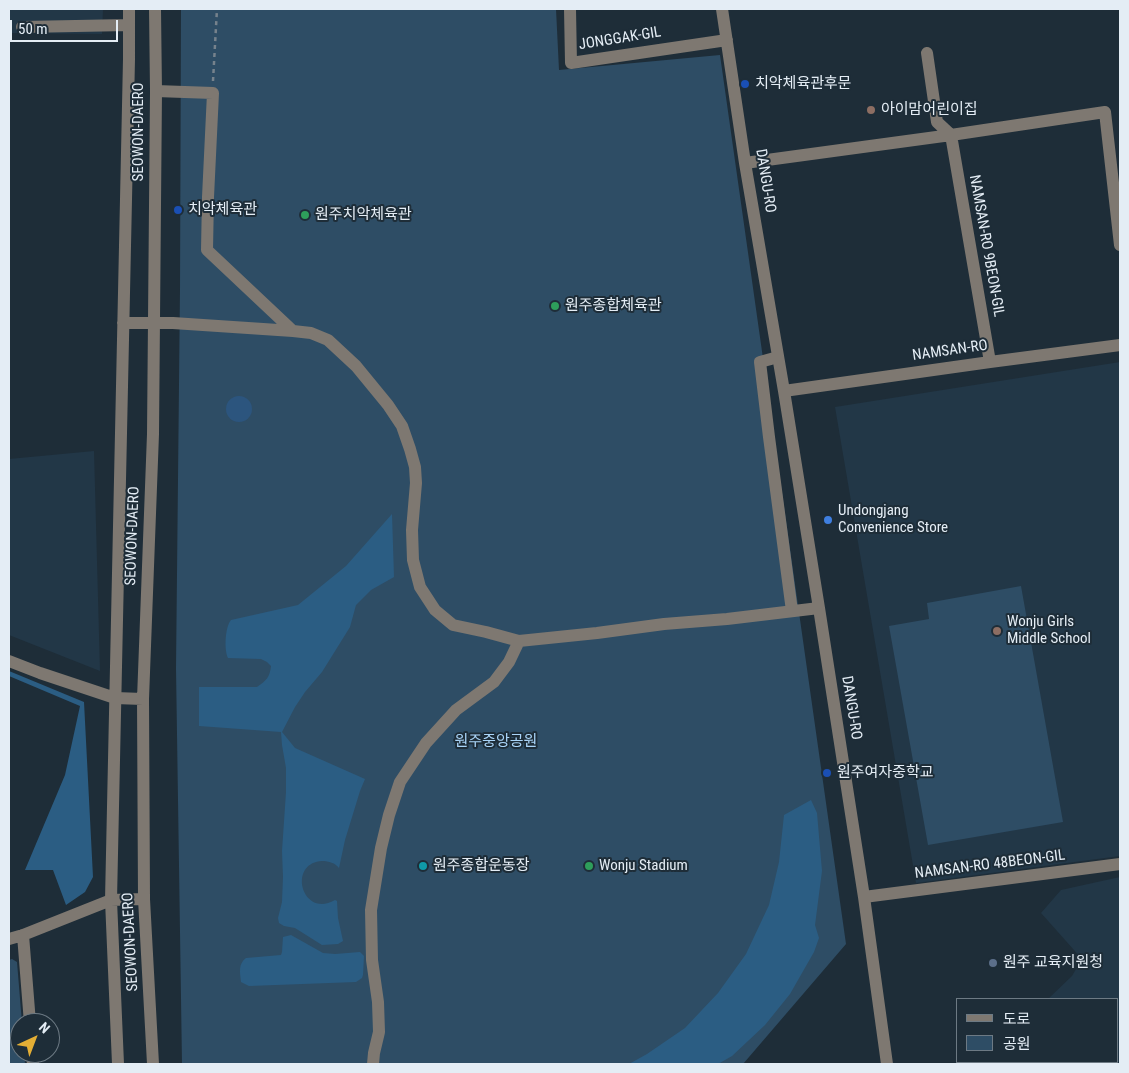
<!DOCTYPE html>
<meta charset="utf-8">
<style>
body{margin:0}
#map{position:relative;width:1129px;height:1073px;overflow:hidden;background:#1e2d38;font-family:"Roboto Condensed","Noto Sans KR",sans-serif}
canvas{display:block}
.frame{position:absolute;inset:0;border:10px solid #e4edf5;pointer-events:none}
.legend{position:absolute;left:956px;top:998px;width:162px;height:65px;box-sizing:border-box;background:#1e2d38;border:1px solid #6d7a84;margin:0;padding:6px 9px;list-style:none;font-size:15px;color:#e4edf5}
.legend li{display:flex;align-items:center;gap:10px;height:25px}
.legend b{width:25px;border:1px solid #6d7a84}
.north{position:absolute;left:10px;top:1013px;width:50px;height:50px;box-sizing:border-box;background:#1e2d38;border:1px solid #6d7a84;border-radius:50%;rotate:43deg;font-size:14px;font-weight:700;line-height:20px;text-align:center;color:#e4edf5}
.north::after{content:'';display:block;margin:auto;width:18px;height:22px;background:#e3ae35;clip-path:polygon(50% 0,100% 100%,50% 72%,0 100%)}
.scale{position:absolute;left:10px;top:20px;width:108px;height:22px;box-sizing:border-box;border:2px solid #e4edf5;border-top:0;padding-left:6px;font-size:15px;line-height:18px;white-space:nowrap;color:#e4edf5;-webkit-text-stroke:4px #1e2d38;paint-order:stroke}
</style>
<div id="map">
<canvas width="1129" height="1073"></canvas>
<div class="frame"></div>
<ul class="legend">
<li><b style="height:6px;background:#7e7871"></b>도로</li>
<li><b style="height:14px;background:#2e4d65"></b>공원</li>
</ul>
<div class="north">N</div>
<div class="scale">50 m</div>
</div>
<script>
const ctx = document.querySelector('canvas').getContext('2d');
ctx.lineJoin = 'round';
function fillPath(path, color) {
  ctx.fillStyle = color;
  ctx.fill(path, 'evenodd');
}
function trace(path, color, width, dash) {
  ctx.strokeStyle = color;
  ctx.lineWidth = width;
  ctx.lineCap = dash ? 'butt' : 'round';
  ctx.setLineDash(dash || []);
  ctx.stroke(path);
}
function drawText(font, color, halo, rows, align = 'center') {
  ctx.font = font + ' "Roboto Condensed","Noto Sans KR",sans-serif';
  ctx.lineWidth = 4;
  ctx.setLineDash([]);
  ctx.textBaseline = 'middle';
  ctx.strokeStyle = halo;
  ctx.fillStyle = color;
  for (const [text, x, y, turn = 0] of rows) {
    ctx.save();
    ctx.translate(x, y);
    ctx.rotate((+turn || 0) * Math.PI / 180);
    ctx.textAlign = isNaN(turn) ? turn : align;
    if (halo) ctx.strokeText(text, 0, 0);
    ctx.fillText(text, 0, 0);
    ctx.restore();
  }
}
const built = new Path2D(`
 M 9,9 L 103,9 L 102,34 L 9,33 Z
 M 1120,362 L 1120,856 L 916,883 L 835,407 Z
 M 94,451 L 100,671 L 9,635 L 9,459 Z
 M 1120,877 L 1120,1064 L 998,1064 L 999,1062 L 1118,1062 L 1118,999 L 1048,999 L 1072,976 L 1082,959 L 1041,913 L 1061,890 Z`);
const green = new Path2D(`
 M 181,9 L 556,9 L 559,70 L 720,55 L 846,944 L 743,1064 L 182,1064 L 176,668 L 180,289 Z
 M 1021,586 L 1063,822 L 928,845 L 889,626 L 929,619 L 927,603 Z
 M 12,959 L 17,962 L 22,1023 L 20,1023 L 20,1053 L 24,1053 L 25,1064 L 9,1064 L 9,960 Z`);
const forest = new Path2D(`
 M 392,514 L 394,577 L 371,590 L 356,605 L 350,627 L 322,672 L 305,692 L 295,707 L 282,732 L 295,748 L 365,779 L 360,791 L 345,840 L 339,868 C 335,863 329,861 322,861 C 287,863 302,919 335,900 L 337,901 L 338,918 L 343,941 L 338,944 L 322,945 L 295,928 L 284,926 L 279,923 L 278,918 L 282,902 L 283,877 L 282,851 L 286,792 L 286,768 L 282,745 L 281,732 L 199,726 L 199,687 L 257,687 C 266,681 270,677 271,666 L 267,662 L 261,659 L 228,658 C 224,650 225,627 231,620 L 298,605 L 346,566 Z
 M 9,671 L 84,702 L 93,877 L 85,892 L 66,905 L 53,870 L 25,870 L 65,775 L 80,706 L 9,676 Z
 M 811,800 L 817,813 L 822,871 L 815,925 L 819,938 L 814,952 L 790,994 L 765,1025 L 732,1056 L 718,1064 L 629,1064 L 647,1054 L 685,1028 L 718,993 L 746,954 L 769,905 L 779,862 L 784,815 Z
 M 291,935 L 323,953 L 335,954 L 360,952 L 364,956 L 363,975 L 362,978 L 356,982 L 249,986 L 241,982 C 240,972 238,964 246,958 L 281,955 L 282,952 L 283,937 Z`);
const water = new Path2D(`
 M226 409a13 13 0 1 1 26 0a13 13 0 1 1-26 0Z`);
const path = new Path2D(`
 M 213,81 L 217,9`);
const minor = new Path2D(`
 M 570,9 L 571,63 L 727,40
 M 722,9 L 745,163 L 784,391 L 819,608 L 864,897 L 887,1064
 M 22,27 L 129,25
 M 927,53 L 937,122 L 951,135 L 1105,112 L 1120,245
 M 156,91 L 213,93 L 208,197 L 207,250 L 293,331
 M 745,163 L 951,135 L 990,362
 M 123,323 L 173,323 L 293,331 L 311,333 L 328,340 L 356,366 L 388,405 L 402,426 L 410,449 L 415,467 L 416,483 L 412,530 L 413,560 L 420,587 L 435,610 L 453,625 L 486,632 L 519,641
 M 778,357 L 760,362 L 769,437 L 792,611
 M 784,391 L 990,362 L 1120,345
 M 9,661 L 40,673 L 115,698 L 143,699
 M 864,897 L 1120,864
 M 23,935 L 30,1023
 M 9,939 L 23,935 L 111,900 L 144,899
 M 32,1053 L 33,1064
 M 118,1064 L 111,900 L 129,59 L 129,9
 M 153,1064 L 144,899 L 143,699 L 153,434 L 156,91 L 155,9
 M 373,1064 L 374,1053 L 379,1032 L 378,1002 L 372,960 L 371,910 L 381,848 L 389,815 L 400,782 L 426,743 L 456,710 L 494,682 L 509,662 L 519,641 L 597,633 L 664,624 L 727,619 L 819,608`);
const markers = [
 [745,84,5,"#1a4fb4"],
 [871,110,5,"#8d6e63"],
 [178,210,5,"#1a4fb4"],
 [305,215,5,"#2e9e5b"],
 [555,306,5,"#2e9e5b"],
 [828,520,5,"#3f7fe0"],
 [997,631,5,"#8d6e63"],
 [827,773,5,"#1a4fb4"],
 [423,866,5,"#0f9aa8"],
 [589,866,5,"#2e9e5b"],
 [993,963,5,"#5c6f8a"]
];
const streetNames = [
 ["JONGGAK-GIL",620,39,-9],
 ["SEOWON-DAERO",139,132,-90],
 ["DANGU-RO",765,181,81],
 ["NAMSAN-RO 9BEON-GIL",986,246,80],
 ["NAMSAN-RO",950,351,-8],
 ["SEOWON-DAERO",133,536,-88],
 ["DANGU-RO",851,708,81],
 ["NAMSAN-RO 48BEON-GIL",990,865,-7],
 ["SEOWON-DAERO",131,942,-93]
];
const poiNames = [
 ["치악체육관후문",755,84],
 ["아이맘어린이집",881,110],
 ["치악체육관",188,210],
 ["원주치악체육관",315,215],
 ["원주종합체육관",565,306],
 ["Undongjang",838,511],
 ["Convenience Store",838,528],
 ["Wonju Girls",1007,622],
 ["Middle School",1007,639],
 ["원주여자중학교",837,773],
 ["원주종합운동장",433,866],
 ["Wonju Stadium",599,866],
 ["원주 교육지원청",1003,963]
];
const parkNames = [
 ["원주중앙공원",496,742]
];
fillPath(built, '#223747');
fillPath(green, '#2e4d65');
fillPath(forest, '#2b5d83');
fillPath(water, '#2c557e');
trace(path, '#76828c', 2.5, [4, 4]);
trace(minor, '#7e7871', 12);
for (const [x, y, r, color] of markers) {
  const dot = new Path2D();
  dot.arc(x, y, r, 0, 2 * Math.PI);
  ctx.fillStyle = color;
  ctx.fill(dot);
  trace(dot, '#1e2d38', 2);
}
drawText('15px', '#e4edf5', '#1e2d38', streetNames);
drawText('15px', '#e4edf5', '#1e2d38', poiNames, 'left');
drawText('15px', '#aad5f9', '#1e2d38', parkNames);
</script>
